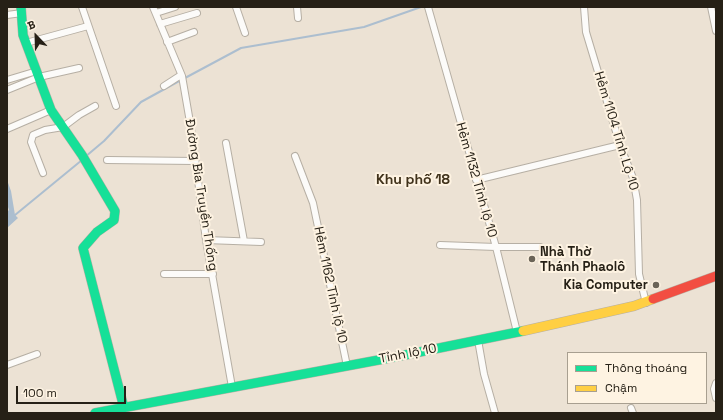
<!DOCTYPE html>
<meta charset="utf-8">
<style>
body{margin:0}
#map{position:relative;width:723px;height:420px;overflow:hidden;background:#ece2d4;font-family:"Space Grotesk",sans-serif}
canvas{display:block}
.frame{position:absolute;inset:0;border:8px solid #262016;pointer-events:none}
.legend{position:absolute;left:567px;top:352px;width:140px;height:52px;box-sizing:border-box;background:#fef3e2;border:1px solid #a89f90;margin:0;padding:5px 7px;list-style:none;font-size:12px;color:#262016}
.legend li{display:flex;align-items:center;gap:8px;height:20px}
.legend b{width:20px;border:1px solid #a89f90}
.north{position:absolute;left:16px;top:16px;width:40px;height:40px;-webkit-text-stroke:3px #fef3e2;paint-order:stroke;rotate:337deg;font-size:11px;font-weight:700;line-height:16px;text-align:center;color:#262016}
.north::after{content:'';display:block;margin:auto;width:14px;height:18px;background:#262016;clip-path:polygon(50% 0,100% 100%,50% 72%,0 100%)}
.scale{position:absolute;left:16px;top:386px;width:110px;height:18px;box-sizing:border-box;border:2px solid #262016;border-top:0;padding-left:5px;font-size:12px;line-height:14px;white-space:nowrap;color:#262016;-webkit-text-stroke:3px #fef3e2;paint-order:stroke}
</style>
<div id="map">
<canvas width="723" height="420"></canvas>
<div class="frame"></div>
<ul class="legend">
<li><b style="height:5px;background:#16e098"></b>Thông thoáng</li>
<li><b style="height:5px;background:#ffcf43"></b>Chậm</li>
</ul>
<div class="north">B</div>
<div class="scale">100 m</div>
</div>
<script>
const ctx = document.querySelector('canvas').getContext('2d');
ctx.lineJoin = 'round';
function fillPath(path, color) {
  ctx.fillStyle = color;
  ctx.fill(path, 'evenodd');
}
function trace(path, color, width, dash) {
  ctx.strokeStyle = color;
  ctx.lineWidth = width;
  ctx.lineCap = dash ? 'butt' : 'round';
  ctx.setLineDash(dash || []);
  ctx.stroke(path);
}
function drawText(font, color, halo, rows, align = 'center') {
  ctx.font = font + ' "Space Grotesk",sans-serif';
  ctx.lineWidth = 4;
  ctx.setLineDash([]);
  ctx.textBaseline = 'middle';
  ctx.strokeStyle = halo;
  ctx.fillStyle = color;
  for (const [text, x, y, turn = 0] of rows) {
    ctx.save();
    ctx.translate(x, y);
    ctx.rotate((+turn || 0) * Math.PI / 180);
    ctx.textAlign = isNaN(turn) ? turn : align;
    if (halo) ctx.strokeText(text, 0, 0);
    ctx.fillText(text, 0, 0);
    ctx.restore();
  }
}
const water = new Path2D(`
 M 7,180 L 11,191 L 15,215 L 18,218 L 7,228 L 7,212 L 9,210 L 7,204 Z`);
const stream = new Path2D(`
 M 185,78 L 241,48 L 364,27 L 421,7
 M 85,157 L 104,141 L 141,102 L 181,80
 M 15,215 L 82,160`);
const street = new Path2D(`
 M 82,7 L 116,106
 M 153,7 L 182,76 L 191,128 L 206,240 L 232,387
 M 236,7 L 245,33
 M 297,7 L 298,18
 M 428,7 L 496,247 L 517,332
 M 584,7 L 586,32 L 620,145 L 633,178 L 637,200 L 639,274 L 646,303
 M 711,7 L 716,31
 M 156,13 L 175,7
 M 7,15 L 22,13
 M 160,24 L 197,13
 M 167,42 L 194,32
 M 26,43 L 88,26
 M 7,80 L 37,71
 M 164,86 L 181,75
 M 7,90 L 39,77 L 79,68
 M 7,129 L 51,110
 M 226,143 L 244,241
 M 295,156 L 313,203 L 347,366
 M 107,160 L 195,161
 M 43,173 L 31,142 L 33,135 L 45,130 L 63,127 L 79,115 L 95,106
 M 476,180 L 620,145
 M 206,240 L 261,242
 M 440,245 L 496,247 L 540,247
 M 164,274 L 213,274
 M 478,340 L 484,374 L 495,413
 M 7,365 L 37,354
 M 716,383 L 714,389 L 716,398
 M 631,408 L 633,413`);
const fast = new Path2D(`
 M 21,7 L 23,35 L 51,110 L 82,155 L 115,211 L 114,220 L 97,232 L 83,248 L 124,408
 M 95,413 L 400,356 L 523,331`);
const slow = new Path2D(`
 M 523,331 L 634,306 L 653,299`);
const jam = new Path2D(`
 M 653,299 L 716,276`);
const markers = [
 [532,259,4,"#6b6458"],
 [656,285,4,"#6b6458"]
];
const streetNames = [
 ["Hẻm 1104 Tỉnh Lộ 10",616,131,73],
 ["Hẻm 1132 Tỉnh lộ 10",476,180,74],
 ["Đường Bia Truyền Thống",201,195,81],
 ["Hẻm 1162 Tỉnh lộ 10",330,285,78],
 ["Tỉnh lộ 10",408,354,-11]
];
const poiNames = [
 ["Nhà Thờ",540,252],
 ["Thánh Phaolô",540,267],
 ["Kia Computer",648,285,"right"]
];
const neighbourhoodNames = [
 ["Khu phố 18",413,180]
];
fillPath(water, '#acbecf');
trace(stream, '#acbecf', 2);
trace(street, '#b6afa4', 8);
trace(fast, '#b6afa4', 10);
trace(slow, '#b6afa4', 10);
trace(jam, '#b6afa4', 10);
trace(street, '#fcfbf9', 6);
trace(fast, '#16e098', 9);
trace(slow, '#ffcf43', 9);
trace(jam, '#f24e42', 9);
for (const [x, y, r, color] of markers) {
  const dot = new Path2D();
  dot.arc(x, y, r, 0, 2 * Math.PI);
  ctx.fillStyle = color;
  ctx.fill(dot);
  trace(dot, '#fef3e2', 1.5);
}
drawText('13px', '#262016', '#fef3e2', streetNames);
drawText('bold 13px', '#262016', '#fef3e2', poiNames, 'left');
drawText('bold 14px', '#41331c', '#fef3e2', neighbourhoodNames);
</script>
